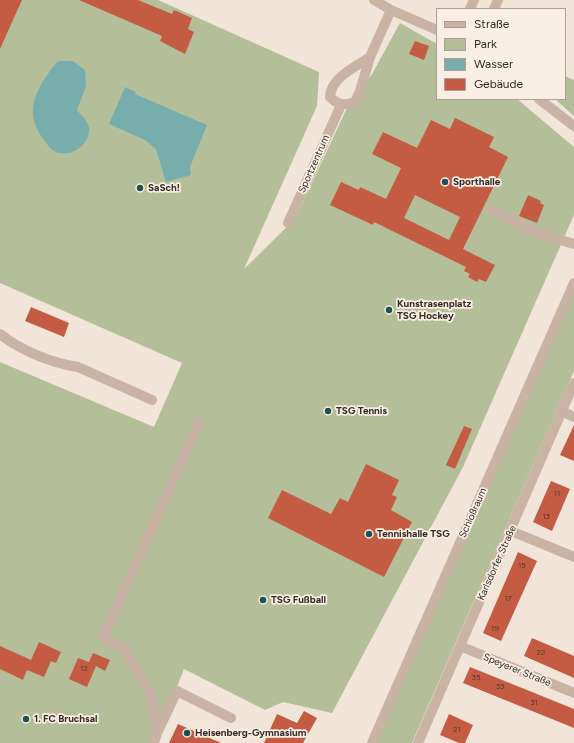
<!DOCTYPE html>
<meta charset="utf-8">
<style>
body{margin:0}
#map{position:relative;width:574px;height:743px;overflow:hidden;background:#f1e4d8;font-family:Figtree,sans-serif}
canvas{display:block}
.legend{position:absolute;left:436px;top:8px;width:130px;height:92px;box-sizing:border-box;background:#f9eee4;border:1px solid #aaa098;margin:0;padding:5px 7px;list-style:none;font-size:12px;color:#342a26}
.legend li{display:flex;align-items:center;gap:8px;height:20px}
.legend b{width:20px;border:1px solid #aaa098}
</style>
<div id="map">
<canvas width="574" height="743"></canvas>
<ul class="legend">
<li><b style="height:5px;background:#c8b3a5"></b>Straße</li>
<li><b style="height:11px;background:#b4bf99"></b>Park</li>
<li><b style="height:11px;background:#78adad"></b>Wasser</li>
<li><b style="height:11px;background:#c45c43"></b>Gebäude</li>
</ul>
</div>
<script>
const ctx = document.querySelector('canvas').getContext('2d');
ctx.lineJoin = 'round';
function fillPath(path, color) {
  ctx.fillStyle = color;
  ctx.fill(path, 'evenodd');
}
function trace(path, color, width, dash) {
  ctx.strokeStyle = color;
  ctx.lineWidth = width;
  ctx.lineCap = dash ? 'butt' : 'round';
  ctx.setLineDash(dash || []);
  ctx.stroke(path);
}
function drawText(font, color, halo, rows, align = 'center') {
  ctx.font = font + ' Figtree,sans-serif';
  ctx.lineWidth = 3.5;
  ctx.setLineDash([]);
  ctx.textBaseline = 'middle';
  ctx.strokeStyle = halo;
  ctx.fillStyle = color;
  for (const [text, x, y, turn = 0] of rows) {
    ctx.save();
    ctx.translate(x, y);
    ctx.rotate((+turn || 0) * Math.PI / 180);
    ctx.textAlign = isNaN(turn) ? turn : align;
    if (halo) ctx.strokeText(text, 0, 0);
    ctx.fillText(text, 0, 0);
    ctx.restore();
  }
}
const green = new Path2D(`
 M 0,0 L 158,0 L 319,72 L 317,106 L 244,269 L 295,219 L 346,110 L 372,74 L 400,23 L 437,44 L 437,99 L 517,99 L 574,147 L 574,215 L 463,467 L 332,713 L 283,702 L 265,710 L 184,669 L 155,743 L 0,743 L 0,362 L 154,427 L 182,363 L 0,283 Z
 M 565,76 L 574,80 L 574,116 L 555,99 L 565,99 Z
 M 574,293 L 574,371 L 412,743 L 377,743 Z`);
const water = new Path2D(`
 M 58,61 L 73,61 L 85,70 L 86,86 L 77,110 C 81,115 88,121 89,128 C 90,143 74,156 60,153 C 53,152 48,146 44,140 C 21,111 38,85 58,61 Z
 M 125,87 L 136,92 L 135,94 L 207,125 L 190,167 L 191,175 L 166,182 L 156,149 L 145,140 L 109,124 Z`);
const building = new Path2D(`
 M 0,0 L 22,0 L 0,49 Z
 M 79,0 L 138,0 L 172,14 L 174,10 L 192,18 L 188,29 L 194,32 L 185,54 L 160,41 L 162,36 Z
 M 415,41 L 429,46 L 424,60 L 409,54 Z
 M 455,118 L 494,137 L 489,147 L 508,157 L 463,249 L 495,265 L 486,282 L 479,279 L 477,282 L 468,277 L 470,274 L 464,271 L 466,267 L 374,222 L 373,225 L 330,205 L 341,182 L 359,190 L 360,187 L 386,199 L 401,168 L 372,154 L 383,132 L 417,148 L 431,120 L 450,129 ZM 415,195 L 460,217 L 449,240 L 404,218 Z
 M 528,195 L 541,201 L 540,203 L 544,205 L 537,223 L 519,216 Z
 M 31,307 L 69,323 L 64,337 L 25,321 Z
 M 574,425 L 574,461 L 560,455 Z
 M 464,426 L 472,429 L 455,469 L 446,465 Z
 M 366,464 L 399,480 L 392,495 L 397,497 L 391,510 L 412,522 L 384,577 L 268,518 L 282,490 L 331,514 L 340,498 L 348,502 Z
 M 551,481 L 570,489 L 552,531 L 533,522 Z
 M 518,552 L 537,561 L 501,641 L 483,633 Z
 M 532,638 L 574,656 L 574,678 L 524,656 Z
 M 39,642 L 61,652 L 56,663 L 51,661 L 44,677 L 27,670 L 23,680 L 0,669 L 0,646 L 31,660 Z
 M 93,653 L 110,660 L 105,671 L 96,666 L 87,687 L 69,679 L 78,658 L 89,662 Z
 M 470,667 L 574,709 L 574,728 L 463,683 Z
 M 304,711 L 317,718 L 303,743 L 264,743 L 277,714 L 297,723 Z
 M 449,714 L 473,725 L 465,743 L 459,743 L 440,735 Z
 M 178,724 L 221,743 L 169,743 Z`);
const minor = new Path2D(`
 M 374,0 L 391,10 L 437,30
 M 470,9 L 474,0
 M 494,9 L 498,0
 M 370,57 C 356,67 331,77 330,97 C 338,105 344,106 355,102 L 360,91 L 370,57 L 391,10
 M 539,99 L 574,126
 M 491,210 L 534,232 L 574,244
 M 288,223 L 341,105
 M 0,334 C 21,351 52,363 78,367 L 152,400
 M 562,411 L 574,417
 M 511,531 L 574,557
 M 460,646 L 574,693
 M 157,733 L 177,691 L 231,718
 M 154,743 L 157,733 L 152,696 L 124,648 L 103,637 L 199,423
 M 372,743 L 574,283
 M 418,743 L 574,383`);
const markers = [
 [445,182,4,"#1c5455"],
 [140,188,4,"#1c5455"],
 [389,310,4,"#1c5455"],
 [328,411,4,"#1c5455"],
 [369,534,4,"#1c5455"],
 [263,600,4,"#1c5455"],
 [26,719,4,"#1c5455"],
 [187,733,4,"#1c5455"]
];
const numberNames = [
 ["11",557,494],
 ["13",546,517],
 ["15",522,566],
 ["17",508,599],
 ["19",495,629],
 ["22",541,653],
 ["12",84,669],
 ["35",476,678],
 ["33",500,687],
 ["31",534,703],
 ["21",457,730]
];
const streetNames = [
 ["Sportzentrum",314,164,-66],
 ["Schloßraum",473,513,-66],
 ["Karlsdorfer Straße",497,563,-66],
 ["Speyerer Straße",517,670,22]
];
const poiNames = [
 ["Sporthalle",453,182],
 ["SaSch!",148,188],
 ["Kunstrasenplatz",397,304],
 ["TSG Hockey",397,316],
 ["TSG Tennis",336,411],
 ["Tennishalle TSG",377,534],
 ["TSG Fußball",271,600],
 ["1. FC Bruchsal",34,719],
 ["Heisenberg-Gymnasium",195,733]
];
fillPath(green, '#b4bf99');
fillPath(water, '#78adad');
fillPath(building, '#c45c43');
trace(minor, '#c8b3a5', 10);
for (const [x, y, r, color] of markers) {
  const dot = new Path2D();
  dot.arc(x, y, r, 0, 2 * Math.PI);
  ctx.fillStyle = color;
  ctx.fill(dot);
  trace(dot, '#f9eee4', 1.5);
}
drawText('8px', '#58362d', null, numberNames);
drawText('10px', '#342a26', '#f9eee4', streetNames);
drawText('bold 10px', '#342a26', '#f9eee4', poiNames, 'left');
</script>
